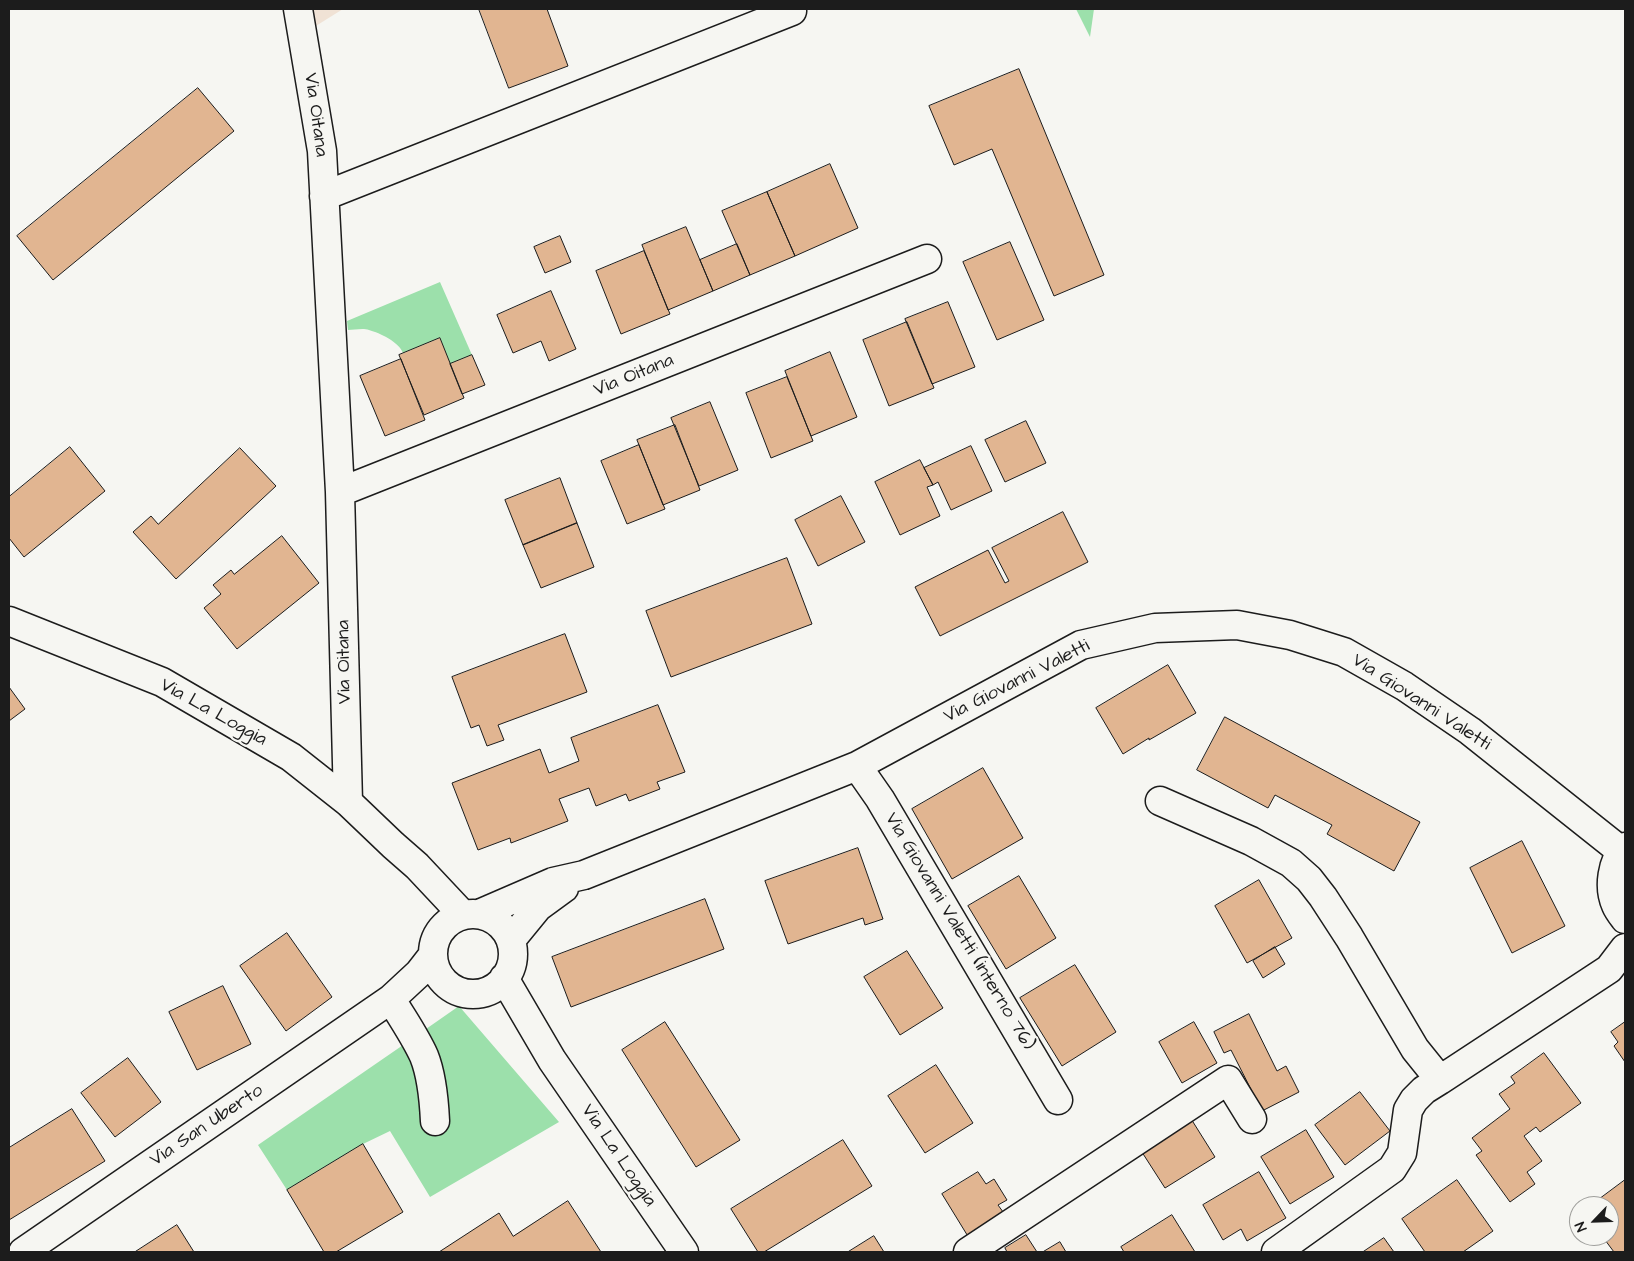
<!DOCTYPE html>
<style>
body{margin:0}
#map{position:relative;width:1634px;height:1261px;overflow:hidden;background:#f6f6f2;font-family:"Architects Daughter",sans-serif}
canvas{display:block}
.frame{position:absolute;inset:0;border:10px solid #1c1c1c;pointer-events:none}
.north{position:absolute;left:1569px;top:1196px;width:50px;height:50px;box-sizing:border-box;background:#f6f6f2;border:1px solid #9f9f9c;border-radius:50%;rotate:246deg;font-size:14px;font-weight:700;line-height:20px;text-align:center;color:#1c1c1c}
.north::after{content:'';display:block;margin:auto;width:18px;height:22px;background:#1c1c1c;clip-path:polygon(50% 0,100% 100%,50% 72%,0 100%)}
</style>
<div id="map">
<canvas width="1634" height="1261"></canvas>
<div class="frame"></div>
<div class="north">N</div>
</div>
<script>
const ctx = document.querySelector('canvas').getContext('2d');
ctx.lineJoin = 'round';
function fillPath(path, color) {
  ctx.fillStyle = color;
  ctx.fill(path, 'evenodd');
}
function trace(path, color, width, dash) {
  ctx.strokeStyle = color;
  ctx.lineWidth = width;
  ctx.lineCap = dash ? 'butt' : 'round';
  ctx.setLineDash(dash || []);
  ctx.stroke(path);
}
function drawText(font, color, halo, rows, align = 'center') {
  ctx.font = font + ' "Architects Daughter",sans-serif';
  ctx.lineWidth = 4.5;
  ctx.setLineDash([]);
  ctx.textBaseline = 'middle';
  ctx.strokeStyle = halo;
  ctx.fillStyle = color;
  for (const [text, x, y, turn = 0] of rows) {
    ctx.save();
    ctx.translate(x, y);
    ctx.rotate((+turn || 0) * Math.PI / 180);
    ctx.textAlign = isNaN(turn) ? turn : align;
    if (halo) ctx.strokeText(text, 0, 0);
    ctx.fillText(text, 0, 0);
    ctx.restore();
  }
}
const built = new Path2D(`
 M 308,9 L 343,9 L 311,29 Z`);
const green = new Path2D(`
 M 1076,9 L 1094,9 L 1090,37 Z
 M 440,282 L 472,355 L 450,364 L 440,338 L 403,353 C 399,342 380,333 369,330 C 363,328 354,330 348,330 L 347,321 Z
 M 459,1006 L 559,1122 L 430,1197 L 390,1131 L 363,1144 L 287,1190 L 258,1145 L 406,1043 L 435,1066 L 432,1039 L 426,1029 Z`);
const building = new Path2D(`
 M 479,9 L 547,9 L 568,66 L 509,88 Z
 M 1019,69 L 1104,275 L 1054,296 L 992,149 L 954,165 L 929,106 Z
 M 198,88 L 234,131 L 53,280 L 17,236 Z
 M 830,164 L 858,228 L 795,256 L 767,192 Z
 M 767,192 L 795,256 L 750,275 L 722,211 Z
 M 686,227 L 713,291 L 668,310 L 642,245 Z
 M 560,236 L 571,262 L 545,273 L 534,247 Z
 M 1010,242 L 1044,320 L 997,340 L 963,262 Z
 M 737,244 L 750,275 L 713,291 L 700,260 Z
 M 644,251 L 670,314 L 621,334 L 596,271 Z
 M 551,291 L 576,349 L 549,361 L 541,341 L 513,353 L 497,315 Z
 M 948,302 L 975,367 L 932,384 L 905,319 Z
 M 907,322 L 934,388 L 889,406 L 863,340 Z
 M 440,338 L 464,398 L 424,415 L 399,355 Z
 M 830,352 L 857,417 L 811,436 L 785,371 Z
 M 472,355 L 485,385 L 462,394 L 450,364 Z
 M 401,359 L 425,420 L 385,436 L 360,376 Z
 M 787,377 L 813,441 L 771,458 L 746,393 Z
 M 710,402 L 738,470 L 699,486 L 671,418 Z
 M 1026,421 L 1046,463 L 1005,482 L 985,440 Z
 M 675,425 L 700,490 L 663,505 L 637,440 Z
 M 639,445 L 665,509 L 627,524 L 601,461 Z
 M 971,446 L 992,491 L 951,510 L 938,482 L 933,485 L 924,468 Z
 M 70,447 L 105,491 L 24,557 L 9,538 L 9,497 Z
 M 240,448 L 276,486 L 176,579 L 133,532 L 151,516 L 158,524 Z
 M 920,460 L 933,485 L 927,487 L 940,516 L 900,535 L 875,482 Z
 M 560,478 L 577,523 L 523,545 L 505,500 Z
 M 841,496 L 865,542 L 818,566 L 795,520 Z
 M 1063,512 L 1088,562 L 940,636 L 915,587 L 988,550 L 1005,583 L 1009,581 L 992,548 Z
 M 577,523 L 594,567 L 541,588 L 523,545 Z
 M 282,536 L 319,583 L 237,649 L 204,608 L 221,594 L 213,585 L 231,570 L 234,574 Z
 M 787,558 L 812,624 L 671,677 L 646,611 Z
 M 565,634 L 587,692 L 498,725 L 504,740 L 487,746 L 479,725 L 471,728 L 452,677 Z
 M 1168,665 L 1196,713 L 1149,740 L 1149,738 L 1123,754 L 1096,708 Z
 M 9,687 L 25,709 L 9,721 Z
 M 658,705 L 685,772 L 657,782 L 660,789 L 629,801 L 626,794 L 596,806 L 589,788 L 559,799 L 568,821 L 511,843 L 510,838 L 478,850 L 452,783 L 540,749 L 549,773 L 579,761 L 571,738 Z
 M 1225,717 L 1420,822 L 1394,871 L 1327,834 L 1332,825 L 1275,795 L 1268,808 L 1197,770 Z
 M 983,768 L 1023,838 L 952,879 L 912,809 Z
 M 1522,841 L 1565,926 L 1512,953 L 1470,868 Z
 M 858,848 L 883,919 L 865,925 L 863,918 L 788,944 L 765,881 Z
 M 1019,876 L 1056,938 L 1006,969 L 968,906 Z
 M 1259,880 L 1292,938 L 1247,963 L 1215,906 Z
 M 705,899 L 724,949 L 571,1007 L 552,957 Z
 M 287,933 L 332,997 L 286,1031 L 240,966 Z
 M 1275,947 L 1285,964 L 1263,978 L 1253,961 Z
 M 907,951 L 943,1008 L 900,1035 L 864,977 Z
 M 1075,965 L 1116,1032 L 1062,1066 L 1020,998 Z
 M 223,986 L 251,1044 L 197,1070 L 169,1012 Z
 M 1249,1014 L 1277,1071 L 1286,1066 L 1299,1092 L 1262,1111 L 1231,1050 L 1224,1053 L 1214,1032 Z
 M 665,1022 L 740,1140 L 696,1167 L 622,1050 Z
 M 1194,1022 L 1217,1063 L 1182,1083 L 1159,1042 Z
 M 1625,1022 L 1625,1062 L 1614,1046 L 1618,1042 L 1611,1032 Z
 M 1544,1053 L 1581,1103 L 1540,1132 L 1536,1127 L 1524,1136 L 1542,1161 L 1527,1172 L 1535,1184 L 1510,1202 L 1476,1155 L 1482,1151 L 1472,1138 L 1510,1109 L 1499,1094 L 1515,1083 L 1511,1077 Z
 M 128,1058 L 161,1102 L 115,1137 L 81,1093 Z
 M 936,1065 L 973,1123 L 925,1153 L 888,1096 Z
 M 1360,1092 L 1390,1131 L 1345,1165 L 1315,1125 Z
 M 72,1109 L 105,1161 L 9,1220 L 9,1148 Z
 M 1188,1114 L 1215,1157 L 1165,1188 L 1138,1146 Z
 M 1306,1130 L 1334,1177 L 1290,1204 L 1261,1157 Z
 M 843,1140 L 872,1186 L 764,1252 L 758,1252 L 731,1209 Z
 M 363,1144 L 403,1212 L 336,1252 L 324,1252 L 287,1190 Z
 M 978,1172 L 986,1184 L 994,1179 L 1007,1200 L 998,1205 L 1006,1216 L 969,1238 L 942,1194 Z
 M 1259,1172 L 1286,1218 L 1247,1241 L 1241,1229 L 1223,1240 L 1203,1205 Z
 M 1457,1180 L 1493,1231 L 1463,1252 L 1425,1252 L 1402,1219 Z
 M 1625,1180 L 1625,1252 L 1614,1252 L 1602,1236 L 1609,1236 L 1609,1206 L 1590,1206 Z
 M 568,1201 L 601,1252 L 439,1252 L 499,1213 L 513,1236 Z
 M 1172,1215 L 1195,1252 L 1124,1252 L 1121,1247 Z
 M 177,1225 L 194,1252 L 135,1252 Z
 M 1026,1235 L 1037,1252 L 1007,1252 L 1005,1248 Z
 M 874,1236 L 884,1252 L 848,1252 Z
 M 1384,1238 L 1394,1252 L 1363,1252 Z
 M 1060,1242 L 1066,1252 L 1043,1252 Z`);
const minor = new Path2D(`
 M 298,9 L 322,151 L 340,492
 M 324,196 L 792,11
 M 9,621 L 162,682 L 291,757 L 348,802 L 393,845 L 417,866 L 463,915
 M 857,766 L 880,799 L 1058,1100
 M 1160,801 L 1251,841 L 1291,863 L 1309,879 L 1323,897 L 1349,937 L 1415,1049 L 1440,1080 L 1609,969 L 1625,948
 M 348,802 L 340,492 L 927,259
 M 1625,847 C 1612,862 1608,887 1616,905 C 1618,910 1622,915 1625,919
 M 479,914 L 553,882 L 584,875 L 857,766 L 1081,645 L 1155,628 L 1237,625 L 1290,635 L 1344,652 L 1404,686 L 1470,731 L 1621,851
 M433 954a40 40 0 1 1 80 0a40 40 0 1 1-80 0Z
 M 511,940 L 538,907 L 564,888
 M 504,978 L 552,1060 L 684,1252
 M 391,999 C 402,1018 415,1036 424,1056 C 432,1076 434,1100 435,1121
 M 23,1252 L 391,999 L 419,973 L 433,955
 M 968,1252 L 1228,1080 L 1252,1119
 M 1276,1252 L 1392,1169 L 1402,1153 L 1408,1110 L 1414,1100 L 1424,1090 L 1440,1080`);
const streetNames = [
 ["Via Oitana",315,115,82],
 ["Via Oitana",634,376,-22],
 ["Via Oitana",345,662,-91],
 ["Via Giovanni Valetti",1017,682,-27],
 ["Via Giovanni Valetti",1421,703,33],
 ["Via La Loggia",213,713,29],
 ["Via Giovanni Valetti (interno 76)",959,932,59],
 ["Via San Uberto",207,1126,-34],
 ["Via La Loggia",618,1156,56]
];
fillPath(built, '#f0e2d5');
fillPath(green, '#9ce0ab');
fillPath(building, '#e1b591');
trace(building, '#1c1c1c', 1);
trace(minor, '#1c1c1c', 31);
trace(minor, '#f6f6f2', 28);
drawText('19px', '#1c1c1c', '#f6f6f2', streetNames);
</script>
